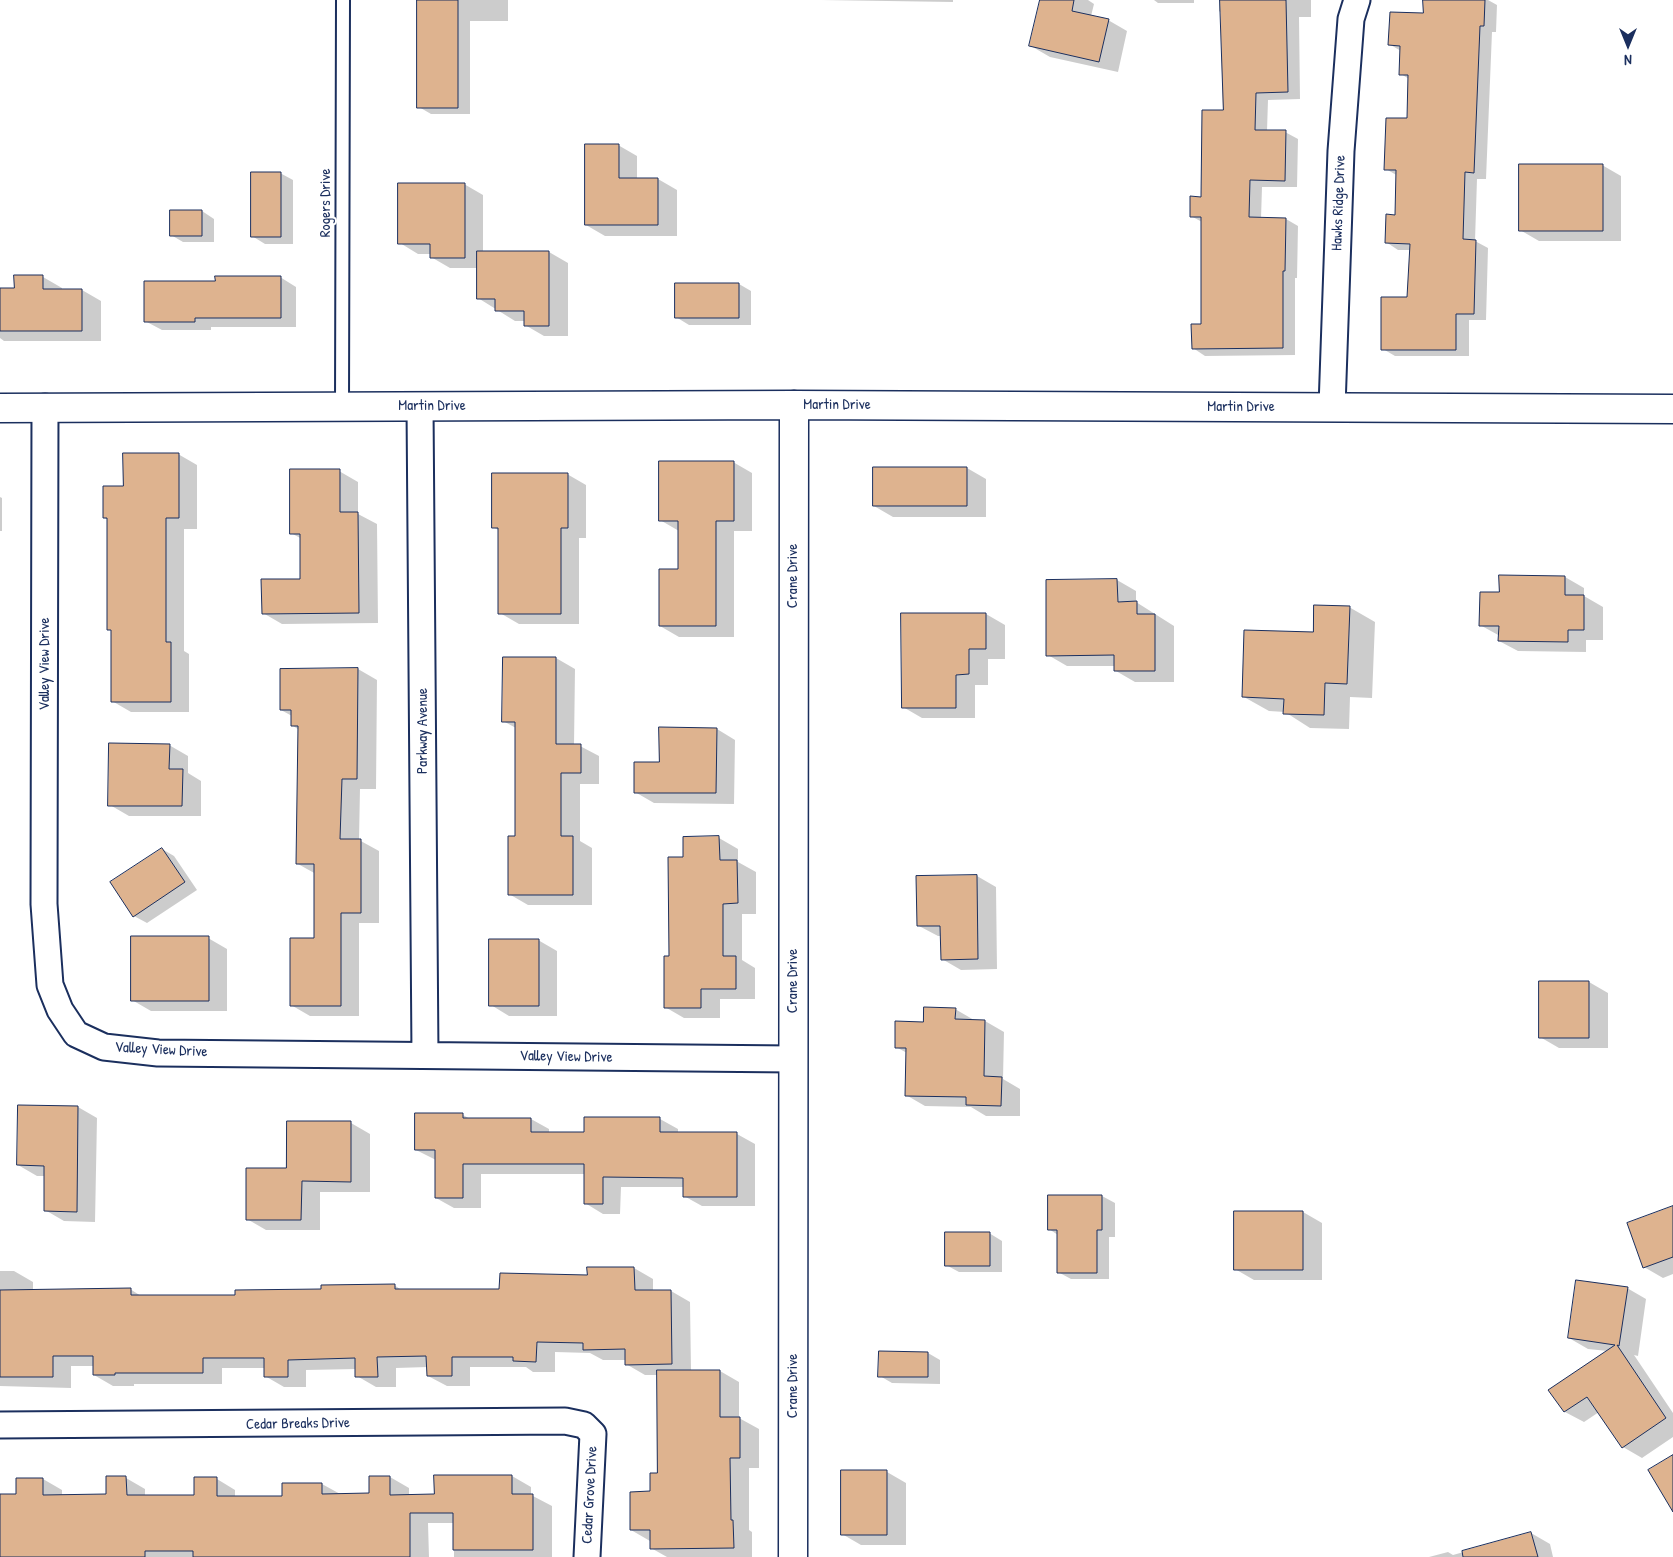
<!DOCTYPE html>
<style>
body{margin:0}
#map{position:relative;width:1673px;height:1557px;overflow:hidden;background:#fff;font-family:"Patrick Hand",sans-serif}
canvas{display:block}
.north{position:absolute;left:1603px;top:20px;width:50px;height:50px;-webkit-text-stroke:4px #fff;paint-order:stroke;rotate:180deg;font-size:14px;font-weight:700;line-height:20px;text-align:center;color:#1b2f5e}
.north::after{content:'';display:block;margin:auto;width:18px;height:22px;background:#1b2f5e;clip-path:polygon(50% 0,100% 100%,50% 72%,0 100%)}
</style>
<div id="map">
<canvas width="1673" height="1557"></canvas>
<div class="north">N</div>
</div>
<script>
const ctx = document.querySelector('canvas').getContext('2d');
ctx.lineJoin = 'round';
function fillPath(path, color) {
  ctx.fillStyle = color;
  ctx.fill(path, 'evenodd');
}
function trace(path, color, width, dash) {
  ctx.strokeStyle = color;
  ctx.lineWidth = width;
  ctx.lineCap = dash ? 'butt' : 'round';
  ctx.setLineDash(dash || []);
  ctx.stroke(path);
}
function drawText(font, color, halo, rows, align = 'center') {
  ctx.font = font + ' "Patrick Hand",sans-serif';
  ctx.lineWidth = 4;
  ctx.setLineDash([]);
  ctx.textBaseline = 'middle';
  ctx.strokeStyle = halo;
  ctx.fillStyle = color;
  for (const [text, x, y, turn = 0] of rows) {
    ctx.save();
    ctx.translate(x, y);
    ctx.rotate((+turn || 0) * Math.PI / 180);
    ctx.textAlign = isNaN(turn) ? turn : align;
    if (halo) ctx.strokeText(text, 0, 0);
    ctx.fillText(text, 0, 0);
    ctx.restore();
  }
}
const shadow = new Path2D(`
 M 419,0 L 508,0 L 508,21 L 470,21 L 470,114 L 431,114 L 419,107 Z
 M 821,0 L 953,0 L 953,2 Z
 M 1041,0 L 1088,0 L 1094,4 L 1091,16 L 1108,20 L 1127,31 L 1118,72 L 1050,57 L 1031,46 Z
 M 1154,0 L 1194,0 L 1194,3 L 1158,3 Z
 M 1219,0 L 1311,0 L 1311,17 L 1299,17 L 1300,99 L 1268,100 L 1267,131 L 1285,132 L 1298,139 L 1297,187 L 1262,187 L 1261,219 L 1286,219 L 1298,226 L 1297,278 L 1295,278 L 1295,355 L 1205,356 L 1193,348 L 1202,326 L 1202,222 L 1191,216 L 1202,198 L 1224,112 L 1222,13 L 1219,11 Z
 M 1425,0 L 1488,0 L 1497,5 L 1496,32 L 1492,32 L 1486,179 L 1477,179 L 1475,241 L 1488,248 L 1486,320 L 1469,320 L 1469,356 L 1395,356 L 1383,349 L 1409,298 L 1411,250 L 1398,250 L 1386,242 L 1396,216 L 1398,176 L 1386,169 L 1408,120 L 1409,79 L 1401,74 L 1401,51 L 1389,44 L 1424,14 Z
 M 618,145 L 637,156 L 637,179 L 658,179 L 677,190 L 677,236 L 605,236 L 586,225 Z
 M 1602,165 L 1621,176 L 1621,241 L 1539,241 L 1520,230 Z
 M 280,173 L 293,180 L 293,244 L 265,244 L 252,236 Z
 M 464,184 L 483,195 L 483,252 L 549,252 L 568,263 L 568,336 L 544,336 L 525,325 L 525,321 L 515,321 L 478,298 L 478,268 L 450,268 L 431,257 L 431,254 L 418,254 L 400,243 Z
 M 202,211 L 214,219 L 214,242 L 183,242 L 171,235 Z
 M 43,277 L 62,288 L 62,290 L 82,290 L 101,301 L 101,341 L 4,341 L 0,338 L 0,289 L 15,289 Z
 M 280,277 L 296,287 L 296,327 L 211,327 L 211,330 L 162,330 L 145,321 L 216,282 Z
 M 739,284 L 751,291 L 751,325 L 689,325 L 676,317 Z
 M 178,454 L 197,465 L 197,529 L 184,529 L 184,651 L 189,654 L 189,712 L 131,712 L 112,701 L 112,631 L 109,629 L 109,520 L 104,518 L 124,487 Z
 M 733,462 L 752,473 L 752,531 L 734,531 L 734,637 L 679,637 L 660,626 L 679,570 L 679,531 L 660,520 Z
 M 967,468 L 986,479 L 986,517 L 893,517 L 874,506 Z
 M 339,471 L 358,482 L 358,514 L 377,524 L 378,623 L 282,624 L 263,613 L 302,580 L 302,539 L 291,533 Z
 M 567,474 L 586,485 L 586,538 L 579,538 L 579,624 L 519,624 L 500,613 L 500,531 L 493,527 Z
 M 0,497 L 2,498 L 2,531 L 0,531 Z
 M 1500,577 L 1565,577 L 1584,588 L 1584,596 L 1603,607 L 1603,640 L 1586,640 L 1586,652 L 1518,651 L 1499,641 L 1500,636 L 1480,625 L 1500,593 Z
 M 1117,580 L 1136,591 L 1136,602 L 1174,626 L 1174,682 L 1135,682 L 1116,671 L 1116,666 L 1067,666 L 1048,655 L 1047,581 Z
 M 1349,607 L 1375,622 L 1372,698 L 1350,697 L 1349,729 L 1310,728 L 1285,712 L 1269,711 L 1244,697 L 1315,633 Z
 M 986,614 L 1005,625 L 1005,659 L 988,659 L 988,685 L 975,685 L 975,718 L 922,718 L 903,707 Z
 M 556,658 L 575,669 L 574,746 L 580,746 L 599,756 L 599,784 L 580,784 L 580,841 L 592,848 L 592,905 L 528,905 L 509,894 L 516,837 L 516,728 L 503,721 Z
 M 358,669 L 377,680 L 376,789 L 360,789 L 359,840 L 379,851 L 379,923 L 359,923 L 359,1016 L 310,1016 L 291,1005 L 316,940 L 316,874 L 298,864 L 299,730 L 292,725 L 292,716 L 281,710 Z
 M 717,729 L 735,740 L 734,804 L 654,803 L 635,792 L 660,763 Z
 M 169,745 L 188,756 L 188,773 L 201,781 L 201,816 L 129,816 L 110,805 Z
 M 719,838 L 738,849 L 738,862 L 756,872 L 756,914 L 742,914 L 742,960 L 755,968 L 755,999 L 720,999 L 720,1018 L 684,1018 L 665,1007 L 670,957 L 685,858 Z
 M 162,849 L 174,856 L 197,890 L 147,923 L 134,916 Z
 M 977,876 L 996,887 L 997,969 L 961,970 L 942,959 L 942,936 L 938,936 L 919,926 Z
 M 208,938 L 227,949 L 227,1011 L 151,1011 L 132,1000 Z
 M 538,940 L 557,951 L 557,1016 L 509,1016 L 491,1005 Z
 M 1589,982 L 1608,993 L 1608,1048 L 1559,1048 L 1540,1037 Z
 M 955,1009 L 974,1020 L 985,1021 L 1004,1032 L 1003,1079 L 1020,1089 L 1020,1116 L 986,1116 L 971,1107 L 925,1106 L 906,1095 L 907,1053 L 896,1047 L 925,1023 Z
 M 78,1107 L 97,1118 L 95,1222 L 64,1221 L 45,1210 L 45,1176 L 37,1176 L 18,1165 Z
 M 463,1115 L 470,1119 L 531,1119 L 549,1129 L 549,1133 L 585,1133 L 660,1119 L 678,1129 L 678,1134 L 737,1134 L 755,1144 L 755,1206 L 702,1206 L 684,1196 L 684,1187 L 621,1187 L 620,1214 L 603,1214 L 585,1203 L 585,1174 L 481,1174 L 481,1208 L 454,1208 L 436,1198 L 436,1160 L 416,1150 Z
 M 288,1122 L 351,1123 L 370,1134 L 370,1192 L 320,1192 L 320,1230 L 266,1230 L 247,1219 L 288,1169 Z
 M 1049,1196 L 1102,1196 L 1115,1203 L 1115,1237 L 1109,1237 L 1109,1279 L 1071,1279 L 1058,1272 L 1058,1235 L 1049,1229 Z
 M 1673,1208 L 1673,1274 L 1663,1278 L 1644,1267 Z
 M 1303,1212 L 1322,1223 L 1322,1280 L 1254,1280 L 1235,1269 Z
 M 989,1233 L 1002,1241 L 1002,1272 L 959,1272 L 946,1265 Z
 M 634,1268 L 653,1279 L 653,1291 L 671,1291 L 690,1302 L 691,1371 L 720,1371 L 739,1382 L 739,1418 L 759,1429 L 759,1468 L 749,1468 L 749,1530 L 752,1532 L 752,1557 L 667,1557 L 651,1548 L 650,1541 L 631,1530 L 651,1493 L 658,1474 L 658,1375 L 645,1375 L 626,1364 L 626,1360 L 603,1360 L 590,1353 L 555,1352 L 555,1372 L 533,1372 L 526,1367 L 470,1367 L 470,1386 L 447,1386 L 428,1376 L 428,1367 L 396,1368 L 396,1387 L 376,1387 L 357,1376 L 357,1369 L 306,1370 L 306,1387 L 284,1387 L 265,1376 L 265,1368 L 222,1368 L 222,1384 L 134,1384 L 134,1386 L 113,1386 L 94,1375 L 94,1366 L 71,1366 L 71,1388 L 0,1386 L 0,1271 L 14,1271 L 33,1282 L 33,1291 L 130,1289 L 141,1296 L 236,1296 L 394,1285 L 403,1291 L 501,1290 Z
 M 1627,1288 L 1646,1299 L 1638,1356 L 1634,1355 L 1673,1413 L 1673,1437 L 1642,1458 L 1623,1447 L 1599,1412 L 1584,1422 L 1565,1412 L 1608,1351 L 1588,1349 L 1569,1338 Z
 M 928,1353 L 940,1360 L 940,1384 L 892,1383 L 880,1376 Z
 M 842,1472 L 887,1472 L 906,1483 L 906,1545 L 861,1545 L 842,1534 Z
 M 512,1476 L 531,1487 L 531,1495 L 552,1506 L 552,1557 L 454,1557 L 454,1523 L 428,1523 L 429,1557 L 0,1557 L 0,1495 L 17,1495 L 43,1479 L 62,1490 L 62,1496 L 107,1495 L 107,1478 L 126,1478 L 145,1489 L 145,1496 L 195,1496 L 217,1479 L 235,1490 L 235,1497 L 284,1497 L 284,1484 L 322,1484 L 342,1495 L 371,1495 L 390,1477 L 409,1488 L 409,1496 L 435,1495 Z
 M 1531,1533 L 1550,1544 L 1553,1557 L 1429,1557 L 1448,1552 L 1453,1555 Z`);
const building = new Path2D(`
 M 417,0 L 458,0 L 458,108 L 417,108 Z
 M 1040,0 L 1074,0 L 1072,11 L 1109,19 L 1099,62 L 1029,46 Z
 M 1220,0 L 1286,0 L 1288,92 L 1256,93 L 1255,130 L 1286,130 L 1285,181 L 1250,180 L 1249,217 L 1286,218 L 1285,271 L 1283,271 L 1283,348 L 1192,349 L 1191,324 L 1201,324 L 1201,217 L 1190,217 L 1190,196 L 1201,197 L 1202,110 L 1223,110 Z
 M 1423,0 L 1485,0 L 1484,26 L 1480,26 L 1474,173 L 1465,172 L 1463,239 L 1476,240 L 1474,314 L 1456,314 L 1456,350 L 1381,350 L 1381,297 L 1407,297 L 1410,244 L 1385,243 L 1386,214 L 1395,215 L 1396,170 L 1384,170 L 1386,118 L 1407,118 L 1408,75 L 1399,75 L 1400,46 L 1388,45 L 1390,12 L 1423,13 Z
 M 585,144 L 619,144 L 619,178 L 658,178 L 658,225 L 585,225 Z
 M 1519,164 L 1603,164 L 1603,231 L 1519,231 Z
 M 251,172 L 281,172 L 281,237 L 251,237 Z
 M 398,183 L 465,183 L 465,258 L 430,258 L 430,244 L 398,244 Z
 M 170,210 L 202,210 L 202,236 L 170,236 Z
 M 477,251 L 549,251 L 549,326 L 524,326 L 524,311 L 495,311 L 495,299 L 477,299 Z
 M 14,275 L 43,275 L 43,289 L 82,289 L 82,331 L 0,331 L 0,288 L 14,288 Z
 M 215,276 L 281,276 L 281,318 L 195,318 L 195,322 L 144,322 L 144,281 L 215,281 Z
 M 675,283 L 739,283 L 739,318 L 675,318 Z
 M 123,453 L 179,453 L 179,518 L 166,518 L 166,642 L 171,642 L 171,702 L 111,702 L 111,630 L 107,630 L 107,518 L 103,518 L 103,486 L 123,486 Z
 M 659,461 L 734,461 L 734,521 L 716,521 L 716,626 L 659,626 L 659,569 L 678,569 L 678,521 L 659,521 Z
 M 873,467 L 967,467 L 967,506 L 873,506 Z
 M 290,469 L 340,469 L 340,512 L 358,512 L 359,613 L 262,614 L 261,579 L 300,579 L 300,534 L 290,534 Z
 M 492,473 L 568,473 L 568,528 L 561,528 L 561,614 L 498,614 L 498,528 L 492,528 Z
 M 1499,575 L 1565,576 L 1565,595 L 1584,595 L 1584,630 L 1568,630 L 1568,642 L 1498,641 L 1499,626 L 1479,626 L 1480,592 L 1499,592 Z
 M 1117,579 L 1118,602 L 1137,601 L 1137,614 L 1155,614 L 1155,671 L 1114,671 L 1114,655 L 1046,656 L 1046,580 Z
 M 1314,605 L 1350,606 L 1347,684 L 1325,683 L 1324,715 L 1283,714 L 1284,699 L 1242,697 L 1244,630 L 1313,632 Z
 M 901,613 L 986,613 L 986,649 L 969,649 L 969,674 L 956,675 L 956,708 L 902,708 Z
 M 503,657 L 556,657 L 556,744 L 581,744 L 581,773 L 561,773 L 561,836 L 573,836 L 573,895 L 508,895 L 508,836 L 515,836 L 515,722 L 502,722 Z
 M 358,668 L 357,779 L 342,779 L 340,839 L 361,839 L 361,913 L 341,913 L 341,1006 L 290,1006 L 290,938 L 314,938 L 314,864 L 296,864 L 298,726 L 291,726 L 291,710 L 280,710 L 280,669 Z
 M 659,727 L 717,728 L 716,793 L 634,793 L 634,762 L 659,762 Z
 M 109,743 L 170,744 L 169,769 L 183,769 L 182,806 L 108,806 Z
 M 719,836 L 720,860 L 737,860 L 738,903 L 723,904 L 723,956 L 736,956 L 736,989 L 701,989 L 701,1008 L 664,1008 L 664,956 L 669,956 L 668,857 L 683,857 L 683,837 Z
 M 162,848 L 185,882 L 133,917 L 110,882 Z
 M 977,875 L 978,959 L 941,960 L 940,926 L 917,926 L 916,876 Z
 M 131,936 L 209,936 L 209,1001 L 131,1001 Z
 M 489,939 L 539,939 L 539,1006 L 489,1006 Z
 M 1539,981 L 1589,981 L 1589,1038 L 1539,1038 Z
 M 924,1007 L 956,1008 L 955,1019 L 985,1020 L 984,1076 L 1002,1077 L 1001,1106 L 966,1105 L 966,1097 L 905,1096 L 906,1048 L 895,1048 L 895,1021 L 923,1022 Z
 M 18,1105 L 78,1106 L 77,1212 L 44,1211 L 44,1166 L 17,1165 Z
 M 415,1113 L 463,1113 L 463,1118 L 531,1118 L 531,1132 L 584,1132 L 584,1117 L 660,1117 L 660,1132 L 737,1132 L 737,1197 L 683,1197 L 683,1178 L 603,1177 L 603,1204 L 584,1204 L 584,1164 L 463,1164 L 463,1198 L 435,1198 L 435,1150 L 415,1150 Z
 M 287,1121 L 351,1121 L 351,1182 L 302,1181 L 301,1220 L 246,1220 L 246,1168 L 286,1168 Z
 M 1048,1195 L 1102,1195 L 1102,1230 L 1097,1230 L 1097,1273 L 1057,1273 L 1057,1230 L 1048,1230 Z
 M 1673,1206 L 1673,1257 L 1643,1268 L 1627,1223 Z
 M 1234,1211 L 1303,1211 L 1303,1270 L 1234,1270 Z
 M 945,1232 L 990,1232 L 990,1266 L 945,1266 Z
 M 587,1267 L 634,1267 L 635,1290 L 671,1290 L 672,1364 L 625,1365 L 625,1349 L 583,1350 L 583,1343 L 537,1342 L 536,1362 L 513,1361 L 513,1357 L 452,1357 L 452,1376 L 427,1376 L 426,1356 L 377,1357 L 378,1377 L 355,1377 L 355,1358 L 288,1360 L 288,1377 L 264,1377 L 264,1358 L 203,1358 L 203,1373 L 115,1373 L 115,1375 L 93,1375 L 93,1356 L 53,1356 L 53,1377 L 0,1377 L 0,1290 L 131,1288 L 131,1295 L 235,1295 L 235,1290 L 321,1289 L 321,1285 L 395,1284 L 395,1289 L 499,1289 L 500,1273 L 587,1275 Z
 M 1576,1280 L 1628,1287 L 1619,1346 L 1617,1345 L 1666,1418 L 1622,1448 L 1587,1397 L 1564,1412 L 1548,1390 L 1615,1345 L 1568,1338 Z
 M 879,1351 L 928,1352 L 928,1377 L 878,1377 Z
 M 657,1370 L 720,1370 L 720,1417 L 740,1417 L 740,1458 L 730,1458 L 731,1520 L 733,1520 L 734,1548 L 650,1549 L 650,1530 L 630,1530 L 630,1492 L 650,1491 L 650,1473 L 657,1473 Z
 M 1673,1455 L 1673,1512 L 1648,1470 Z
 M 841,1470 L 887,1470 L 887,1535 L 841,1535 Z
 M 434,1475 L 512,1475 L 512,1494 L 533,1494 L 533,1550 L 453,1550 L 453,1513 L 410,1513 L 410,1557 L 193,1557 L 193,1551 L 145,1551 L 145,1557 L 0,1557 L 0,1494 L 16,1494 L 16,1478 L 43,1478 L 43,1495 L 106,1494 L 106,1476 L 126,1476 L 127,1495 L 194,1495 L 194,1477 L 217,1477 L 217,1496 L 282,1496 L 282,1483 L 322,1483 L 322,1494 L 369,1493 L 369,1476 L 390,1476 L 390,1495 L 434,1494 Z
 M 1531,1532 L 1538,1557 L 1463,1557 L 1462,1551 Z`);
const lane = new Path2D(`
 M 342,407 L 343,0`);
const street = new Path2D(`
 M 420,406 L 425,1055
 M 45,407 L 44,904 L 50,985 L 60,1010 L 76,1034 L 104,1047 L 158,1053 L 793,1059
 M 1332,407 L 1341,151 L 1351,19 L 1357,0
 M 0,1425 L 565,1421 L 584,1425 L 593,1434 L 587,1557`);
const secondary = new Path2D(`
 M 0,408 L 794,405 L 1673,409
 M 793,1557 L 794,405`);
const streetNames = [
 ["Rogers Drive",326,203,-90],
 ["Hawks Ridge Drive",1339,203,-88],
 ["Martin Drive",837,405],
 ["Martin Drive",432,406],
 ["Martin Drive",1241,407],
 ["Crane Drive",793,576,-90],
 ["Valley View Drive",45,664,-90],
 ["Parkway Avenue",423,731,-90],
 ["Crane Drive",793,981,-90],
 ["Valley View Drive",161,1050,3],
 ["Valley View Drive",566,1057,1],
 ["Crane Drive",793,1386,-90],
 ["Cedar Breaks Drive",298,1424,-1],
 ["Cedar Grove Drive",590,1495,-87]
];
fillPath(shadow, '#0003');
fillPath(building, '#deb38f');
trace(building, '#1b2f5e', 1);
trace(lane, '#1b2f5e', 16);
trace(street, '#1b2f5e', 29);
trace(secondary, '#1b2f5e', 31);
trace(lane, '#fff', 12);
trace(street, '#fff', 25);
trace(secondary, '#fff', 28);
drawText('15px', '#1b2f5e', '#fff', streetNames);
</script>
